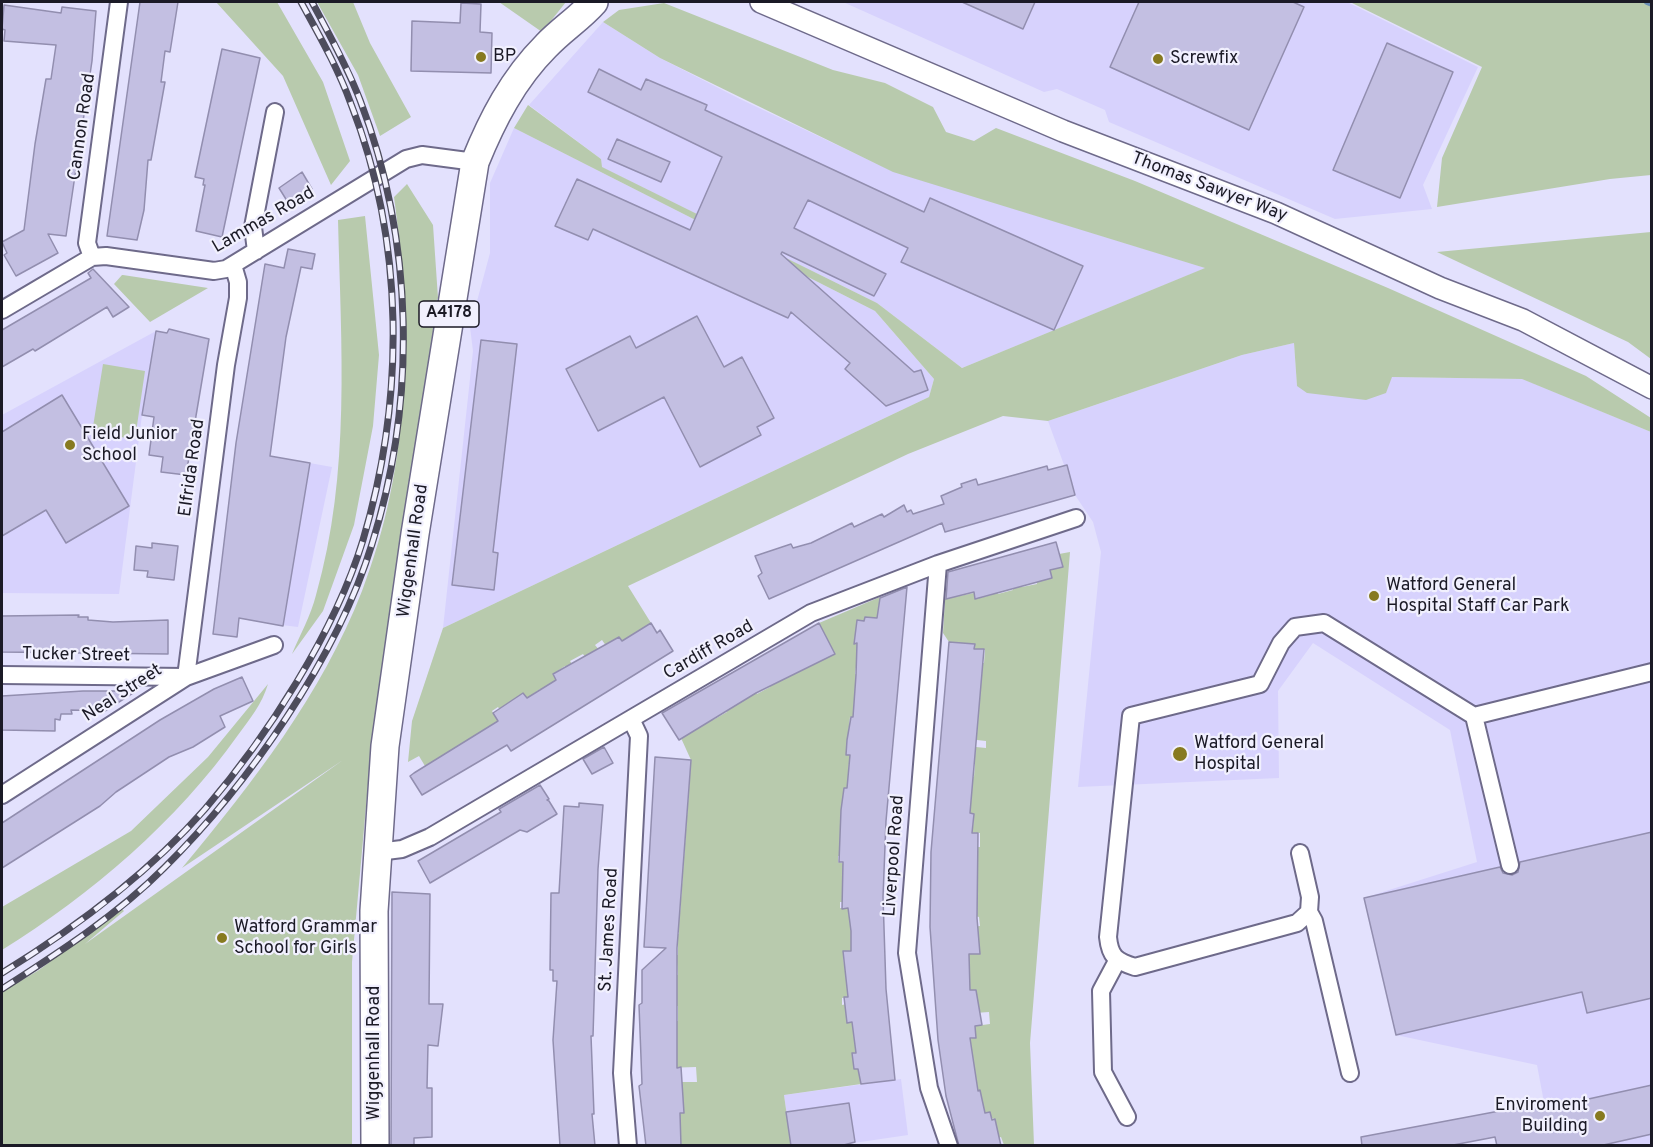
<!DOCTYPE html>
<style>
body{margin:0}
#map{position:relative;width:1653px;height:1147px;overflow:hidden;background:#e3e1fd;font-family:Overpass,sans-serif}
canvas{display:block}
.frame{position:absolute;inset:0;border:3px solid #1b1a26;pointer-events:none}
</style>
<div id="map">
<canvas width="1653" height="1147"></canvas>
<div class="frame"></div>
</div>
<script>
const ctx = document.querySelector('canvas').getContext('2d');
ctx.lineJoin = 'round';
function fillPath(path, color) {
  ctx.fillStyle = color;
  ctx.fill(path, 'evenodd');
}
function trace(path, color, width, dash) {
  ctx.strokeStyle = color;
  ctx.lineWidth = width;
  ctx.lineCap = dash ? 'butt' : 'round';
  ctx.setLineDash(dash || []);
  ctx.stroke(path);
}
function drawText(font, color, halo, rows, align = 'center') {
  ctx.font = font + ' Overpass,sans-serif';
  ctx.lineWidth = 4.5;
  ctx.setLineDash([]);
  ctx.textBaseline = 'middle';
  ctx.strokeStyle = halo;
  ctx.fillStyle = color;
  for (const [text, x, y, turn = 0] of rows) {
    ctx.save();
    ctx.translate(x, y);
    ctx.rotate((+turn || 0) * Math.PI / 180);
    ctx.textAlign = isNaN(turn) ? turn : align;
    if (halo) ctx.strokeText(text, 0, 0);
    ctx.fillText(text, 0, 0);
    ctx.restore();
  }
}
const built = new Path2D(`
 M 843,2 L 1347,2 L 1478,67 L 1423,185 L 1432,209 L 1335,219 L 1109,122 L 1105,110 L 1057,89 L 1044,92 Z
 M 603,22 L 660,58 L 740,99 L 892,171 L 1206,268 L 962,368 L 877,303 L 601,167 L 601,159 L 529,105 Z
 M 514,128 L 875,311 L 934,379 L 929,397 L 443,628 L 473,351 L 470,327 L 490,253 L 490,183 Z
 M 156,331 L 142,415 L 119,594 L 2,593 L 2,415 Z
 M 1294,343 L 1297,386 L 1392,377 L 1523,379 L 1651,432 L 1651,1145 L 1552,1145 L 1537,1065 L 1396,1035 L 1364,898 L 1477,862 L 1450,730 L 1313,643 L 1278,691 L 1279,778 L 1078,787 L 1101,552 L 1093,522 L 1075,495 L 1048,421 L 1242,355 Z
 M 293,460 L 332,467 L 298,627 L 265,623 Z
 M 901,1079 L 908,1135 L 840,1145 L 791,1145 L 784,1095 Z`);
const green = new Path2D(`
 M 216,2 L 277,2 L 323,82 L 350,161 L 331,185 L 283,76 Z
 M 317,2 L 353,2 L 370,43 L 411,117 L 380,136 L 358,75 Z
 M 499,2 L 566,2 L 542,32 Z
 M 1350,2 L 1651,2 L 1651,175 L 1610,179 L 1437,207 L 1442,158 L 1482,67 Z
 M 664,3 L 833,70 L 885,83 L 933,107 L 946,132 L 974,141 L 996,128 L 1135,181 L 1388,288 L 1586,376 L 1651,418 L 1651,432 L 1522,379 L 1392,377 L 1386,393 L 1366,400 L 1307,393 L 1297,386 L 1294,343 L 1242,355 L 1048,421 L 1003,416 L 908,454 L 628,586 L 651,623 L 623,643 L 619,637 L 613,641 L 615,659 L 602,640 L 595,645 L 600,651 L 596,672 L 583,654 L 570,661 L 581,678 L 575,682 L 565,666 L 553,674 L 562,689 L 543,692 L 540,689 L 533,694 L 533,708 L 523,693 L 503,714 L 498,707 L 492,711 L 502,727 L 425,766 L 419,756 L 408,762 L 412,721 L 443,628 L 929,397 L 934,379 L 875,311 L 514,128 L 528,105 L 601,159 L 602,167 L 877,303 L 962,368 L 1205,268 L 893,172 L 660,58 L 603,22 L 619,10 Z
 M 407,184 L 433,225 L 438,298 L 428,316 L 436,321 L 372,740 L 352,962 L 352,1145 L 2,1146 L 2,992 L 39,970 L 121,908 L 124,911 L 85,944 L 343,760 L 182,868 C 252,784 322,694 362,591 C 411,465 412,330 394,197 Z
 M 365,216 L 379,355 L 373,426 L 354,525 L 323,611 L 292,654 C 300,635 311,615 316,595 C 351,473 341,345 338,220 Z
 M 1651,232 L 1651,359 L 1628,342 L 1437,252 Z
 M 122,275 L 123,275 L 208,288 L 150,322 L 114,284 Z
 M 103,364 L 145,371 L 135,439 L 92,433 Z
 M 1070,552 L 1030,1043 L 1034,1145 L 1004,1145 L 1001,1137 L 992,1140 L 990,1134 L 997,1128 L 995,1119 L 977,1115 L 976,1108 L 983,1106 L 980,1090 L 972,1092 L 963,1039 L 976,1038 L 975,1026 L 990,1024 L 989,1012 L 960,1014 L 962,991 L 957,955 L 980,953 L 979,945 L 956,928 L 980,926 L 979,917 L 972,915 L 958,847 L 980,847 L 980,833 L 961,832 L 961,826 L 973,827 L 974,814 L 968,813 L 963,799 L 971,799 L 972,786 L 964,776 L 974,777 L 975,763 L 965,762 L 965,755 L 975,755 L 976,747 L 986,748 L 986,741 L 968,739 C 976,716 980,696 982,671 L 974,662 L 984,663 L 985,650 L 974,649 L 974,644 L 949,642 L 943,633 L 945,599 L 974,593 L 976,599 L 991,595 L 996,586 L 998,594 L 1013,590 L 1012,582 L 1020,580 L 1022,587 L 1037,584 L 1035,576 L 1044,580 L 1052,578 L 1050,570 L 1059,554 Z
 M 880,597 L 877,618 L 865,617 L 864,621 L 857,621 L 856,629 L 862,630 L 856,660 L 871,661 L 871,669 L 856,667 L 855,674 L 858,675 L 867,718 L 850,717 L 846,754 L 863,756 L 863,764 L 849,763 L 848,778 L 863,789 L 844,788 C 840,827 838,824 860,857 L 838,856 L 838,862 L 845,864 L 859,902 L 840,902 L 840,908 L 848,908 L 849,916 L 859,916 L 861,950 L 843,951 L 844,965 L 860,964 L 861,995 L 842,998 L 842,1005 L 852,1003 L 846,1016 L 847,1023 L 863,1021 L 867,1051 L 853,1053 L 868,1068 L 860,1077 L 861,1084 L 784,1095 L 791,1145 L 681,1145 L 668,1125 L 681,1124 L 680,1115 L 669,1114 L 684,1113 L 682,1086 L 670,1082 L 697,1082 L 696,1067 L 665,1068 L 665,1022 L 678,1021 L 678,1006 L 666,1006 L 666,976 L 678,975 L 677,962 L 667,962 L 667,955 L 678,955 L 678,941 L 668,940 L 668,934 L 679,934 L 679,920 L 669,913 L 680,913 L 691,760 L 681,738 L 707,723 L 702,716 L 709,712 L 713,720 L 727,712 L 722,703 L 753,687 L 757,694 L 770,687 L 766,679 L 813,655 L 817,663 L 830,656 L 831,647 L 819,623 Z
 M 268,684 C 262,704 250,719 238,735 C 177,821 91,895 2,950 L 2,907 L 131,831 L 208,757 Z`);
const stream = new Path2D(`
 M 1647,2 L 1652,4`);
const building = new Path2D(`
 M 140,2 L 178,2 L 170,52 L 165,51 L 161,82 L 165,82 L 151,160 L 148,160 L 144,210 L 137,240 L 107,236 Z
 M 962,2 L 1035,2 L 1023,29 Z
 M 1139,2 L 1293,2 L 1304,7 L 1249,130 L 1110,67 Z
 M 461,3 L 481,4 L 480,32 L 492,33 L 491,73 L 411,71 L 412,21 L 460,23 Z
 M 4,5 L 61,13 L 62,7 L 96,11 L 92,61 L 66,236 L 48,234 L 58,253 L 16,276 L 4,255 L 7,253 L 2,242 L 24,230 L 35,144 L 46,79 L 51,79 L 56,45 L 4,41 L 5,30 L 2,29 Z
 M 1387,43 L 1453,72 L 1400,198 L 1333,170 Z
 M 222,49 L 260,58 L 222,237 L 196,231 L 205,185 L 203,185 L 204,179 L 195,177 Z
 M 599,69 L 641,90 L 646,79 L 707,105 L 705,110 L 924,212 L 930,198 L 1083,266 L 1054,330 L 901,262 L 908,248 L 808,200 L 794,228 L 886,274 L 874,296 L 782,252 L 781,254 L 914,372 L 921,370 L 928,390 L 886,406 L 845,369 L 850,363 L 791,312 L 788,318 L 593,229 L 588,240 L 555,226 L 577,179 L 690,230 L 722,157 L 588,92 Z
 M 617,139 L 670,162 L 661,182 L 608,159 Z
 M 302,172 L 312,189 L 289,204 L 279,188 Z
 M 288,249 L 315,254 L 312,269 L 301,267 L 286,337 L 270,456 L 310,463 L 283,626 L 239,618 L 237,637 L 213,634 L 236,443 L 265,264 L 284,268 Z
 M 93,269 L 129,307 L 113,317 L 107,307 L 35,351 L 33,349 L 2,367 L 2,330 L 91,278 L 88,273 Z
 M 697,316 L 724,367 L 742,357 L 774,418 L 757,427 L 761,435 L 700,467 L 664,397 L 598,431 L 566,369 L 630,336 L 636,348 Z
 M 169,329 L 209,339 L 186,475 L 161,472 L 163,457 L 149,455 L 154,417 L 142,415 L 156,331 L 167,333 Z
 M 481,340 L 517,344 L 493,552 L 498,553 L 494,590 L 452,585 Z
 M 62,395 L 129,506 L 66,543 L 46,510 L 2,536 L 2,432 Z
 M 1067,465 L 1075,495 L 945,532 L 942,523 L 769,599 L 758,576 L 762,573 L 755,556 L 791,544 L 793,548 L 811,543 L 852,523 L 854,527 L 882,514 L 884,517 L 904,505 L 907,512 L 911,510 L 913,514 L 944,504 L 941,496 L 962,487 L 961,484 L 976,479 L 978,485 L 1047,466 L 1048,470 Z
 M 1056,542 L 1063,567 L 1050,570 L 1052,578 L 975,599 L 974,592 L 946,599 L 948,572 Z
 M 152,543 L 178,546 L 174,580 L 147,577 L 148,571 L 134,570 L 136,546 L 152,548 Z
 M 907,587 L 886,821 L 883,897 L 886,989 L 895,1080 L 861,1084 L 858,1069 L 854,1069 L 852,1053 L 856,1053 L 852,1022 L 847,1023 L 844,997 L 848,997 L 843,951 L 851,951 L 851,931 L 848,908 L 842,909 L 843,862 L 839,862 L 841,810 L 844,788 L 847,788 L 850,755 L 846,755 L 847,740 L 851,717 L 853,717 L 856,675 L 857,643 L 854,644 L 857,620 L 864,621 L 865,617 L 877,618 L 880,598 Z
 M 79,615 L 78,617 L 88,617 L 88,620 L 113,622 L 168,620 L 168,654 L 2,652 L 2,616 Z
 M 651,623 L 657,633 L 660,630 L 673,651 L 511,751 L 507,745 L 422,795 L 410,776 L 414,773 L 498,721 L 493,713 L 523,693 L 527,698 L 556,680 L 553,674 L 619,637 L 622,641 Z
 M 819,623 L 835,654 L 756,693 L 679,740 L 662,713 Z
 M 949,642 L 975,644 L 974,649 L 984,649 L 970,813 L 974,814 L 972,833 L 978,833 L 977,918 L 980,954 L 969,954 L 970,990 L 976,990 L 982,1025 L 975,1026 L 976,1038 L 970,1038 L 978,1091 L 980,1090 L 985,1113 L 990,1112 L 992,1120 L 995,1119 L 1001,1146 L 959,1146 L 946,1096 L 938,1040 L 930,927 L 931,852 Z
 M 242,677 L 253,701 L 220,716 L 225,727 L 193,747 L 169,757 L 116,792 L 100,806 L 2,868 L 2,823 L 160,720 L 214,689 Z
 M 83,691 L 136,691 L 105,711 L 71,710 L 72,714 L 61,714 L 60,720 L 55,719 L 55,731 L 2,730 L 2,696 Z
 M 604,747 L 613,763 L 592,774 L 583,759 Z
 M 655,757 L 691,760 L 677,948 L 677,1068 L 681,1067 L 684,1113 L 680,1113 L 681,1146 L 646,1146 L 639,1086 L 642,1084 L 639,1005 L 642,1003 L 642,970 L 666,948 L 644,947 Z
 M 540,785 L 549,799 L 547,800 L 549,801 L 557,814 L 527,832 L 520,830 L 430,883 L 418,861 L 501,812 L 499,809 Z
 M 579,803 L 603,805 L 598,869 L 593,1036 L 591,1036 L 594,1114 L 592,1114 L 595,1146 L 560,1146 L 553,1040 L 557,981 L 553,981 L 553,970 L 550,970 L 551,893 L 559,893 L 564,806 L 579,807 Z
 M 1652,832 L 1652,998 L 1587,1013 L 1582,992 L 1396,1035 L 1364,898 L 1500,867 L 1503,873 L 1512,875 L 1518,872 L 1520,862 Z
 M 392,892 L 430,894 L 429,1004 L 443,1004 L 438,1046 L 428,1045 L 427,1088 L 432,1088 L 432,1137 L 414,1138 L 414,1146 L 391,1146 Z
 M 1652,1085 L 1652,1134 L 1599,1146 L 1497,1146 L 1495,1137 L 1448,1146 L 1362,1146 L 1361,1137 L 1542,1103 L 1543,1109 Z
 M 849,1103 L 855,1142 L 840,1146 L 791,1146 L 786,1112 Z`);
const minor = new Path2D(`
 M 256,251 L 253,227 L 275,112
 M 92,257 L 87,243 L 119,2
 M 2,310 L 92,257 L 106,256 L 214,271 L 226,269 L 406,159 L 422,155 L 475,162
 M 938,564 L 907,953 L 929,1088 L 949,1146
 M 2,675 L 186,677 L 226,365 L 238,298 L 238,282 L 233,265
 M 2,795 L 186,677 L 274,645
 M 378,852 L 402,849 L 430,837 L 811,613 L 938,564 L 1076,518
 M 1300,853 L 1310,897 L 1309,912 L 1297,923 L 1135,967 C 1116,961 1110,957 1108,937 L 1131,716 L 1260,684 L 1281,643 L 1295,627 L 1324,623 L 1474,716
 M 1510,865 L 1474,716 L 1652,672
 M 1309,912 L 1314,921 L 1350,1073
 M 1117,961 L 1101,991 L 1103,1072 L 1127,1117
 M 628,1146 L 622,1073 L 639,736 L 631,719`);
const tertiary = new Path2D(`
 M 761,2 L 1063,131 L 1276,213 L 1440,288 L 1523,320 L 1652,388`);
const primary = new Path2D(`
 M 375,1146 L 374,911 L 385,746 L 415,534 L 475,162 C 492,120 513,79 546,46 C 561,30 580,18 594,2`);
const rail = new Path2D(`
 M 2,973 C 75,928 147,875 205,809 C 267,737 335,632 363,540 C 405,399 405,242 351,104 C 338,68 319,35 301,2
 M 2,989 C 58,953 116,916 164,868 C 248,785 337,658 372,544 C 417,400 414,241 360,100 C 347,66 329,34 312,2`);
const markers = [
 [481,57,6,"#877a20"],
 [1158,59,6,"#877a20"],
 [70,445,6,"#877a20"],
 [1374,596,6,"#877a20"],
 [1180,754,8,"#877a20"],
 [222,938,6,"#877a20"],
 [1600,1116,6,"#877a20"]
];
const shields = [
 [449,314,60]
];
const shieldNames = [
 ["A4178",449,314]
];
const poiNames = [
 ["BP",493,57],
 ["Screwfix",1170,59],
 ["Field Junior",82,435],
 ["School",82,456],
 ["Watford General",1386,586],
 ["Hospital Staff Car Park",1386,607],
 ["Watford General",1194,744],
 ["Hospital",1194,765],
 ["Watford Grammar",234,928],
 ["School for Girls",234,949],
 ["Enviroment",1588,1106,"right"],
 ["Building",1588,1127,"right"]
];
const streetNames = [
 ["Cannon Road",83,127,-82],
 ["Thomas Sawyer Way",1209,188,21],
 ["Lammas Road",264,221,-30],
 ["Elfrida Road",193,468,-82],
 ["Wiggenhall Road",414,551,-82],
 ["Cardiff Road",709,651,-30],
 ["Tucker Street",76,656,1],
 ["Neal Street",123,694,-33],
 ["Liverpool Road",895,856,-86],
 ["St. James Road",610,930,-87],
 ["Wiggenhall Road",375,1053,-90]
];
fillPath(built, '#d7d2fd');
fillPath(green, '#b8caad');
trace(stream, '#688bb3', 6);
fillPath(building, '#c3bfe2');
trace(building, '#928eaf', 1.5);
trace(minor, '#6e6a8a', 20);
trace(tertiary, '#6e6a8a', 24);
trace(primary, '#6e6a8a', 30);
trace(minor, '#fff', 16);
trace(tertiary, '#fff', 21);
trace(primary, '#fff', 27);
trace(rail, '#4d4c5c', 7);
trace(rail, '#f1f0fe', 4.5, [14]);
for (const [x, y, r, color] of markers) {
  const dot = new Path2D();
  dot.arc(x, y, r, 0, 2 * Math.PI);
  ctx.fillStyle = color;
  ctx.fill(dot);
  trace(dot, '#f1f0fe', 2);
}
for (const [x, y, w] of shields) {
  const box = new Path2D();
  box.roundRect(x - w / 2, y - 13, w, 26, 4.5);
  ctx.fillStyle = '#f1f0fe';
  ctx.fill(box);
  trace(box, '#1b1a26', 1.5);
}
drawText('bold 16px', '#1b1a26', null, shieldNames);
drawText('18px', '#1b1a26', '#f1f0fe', poiNames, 'left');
drawText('18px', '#1b1a26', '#f1f0fe', streetNames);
</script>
